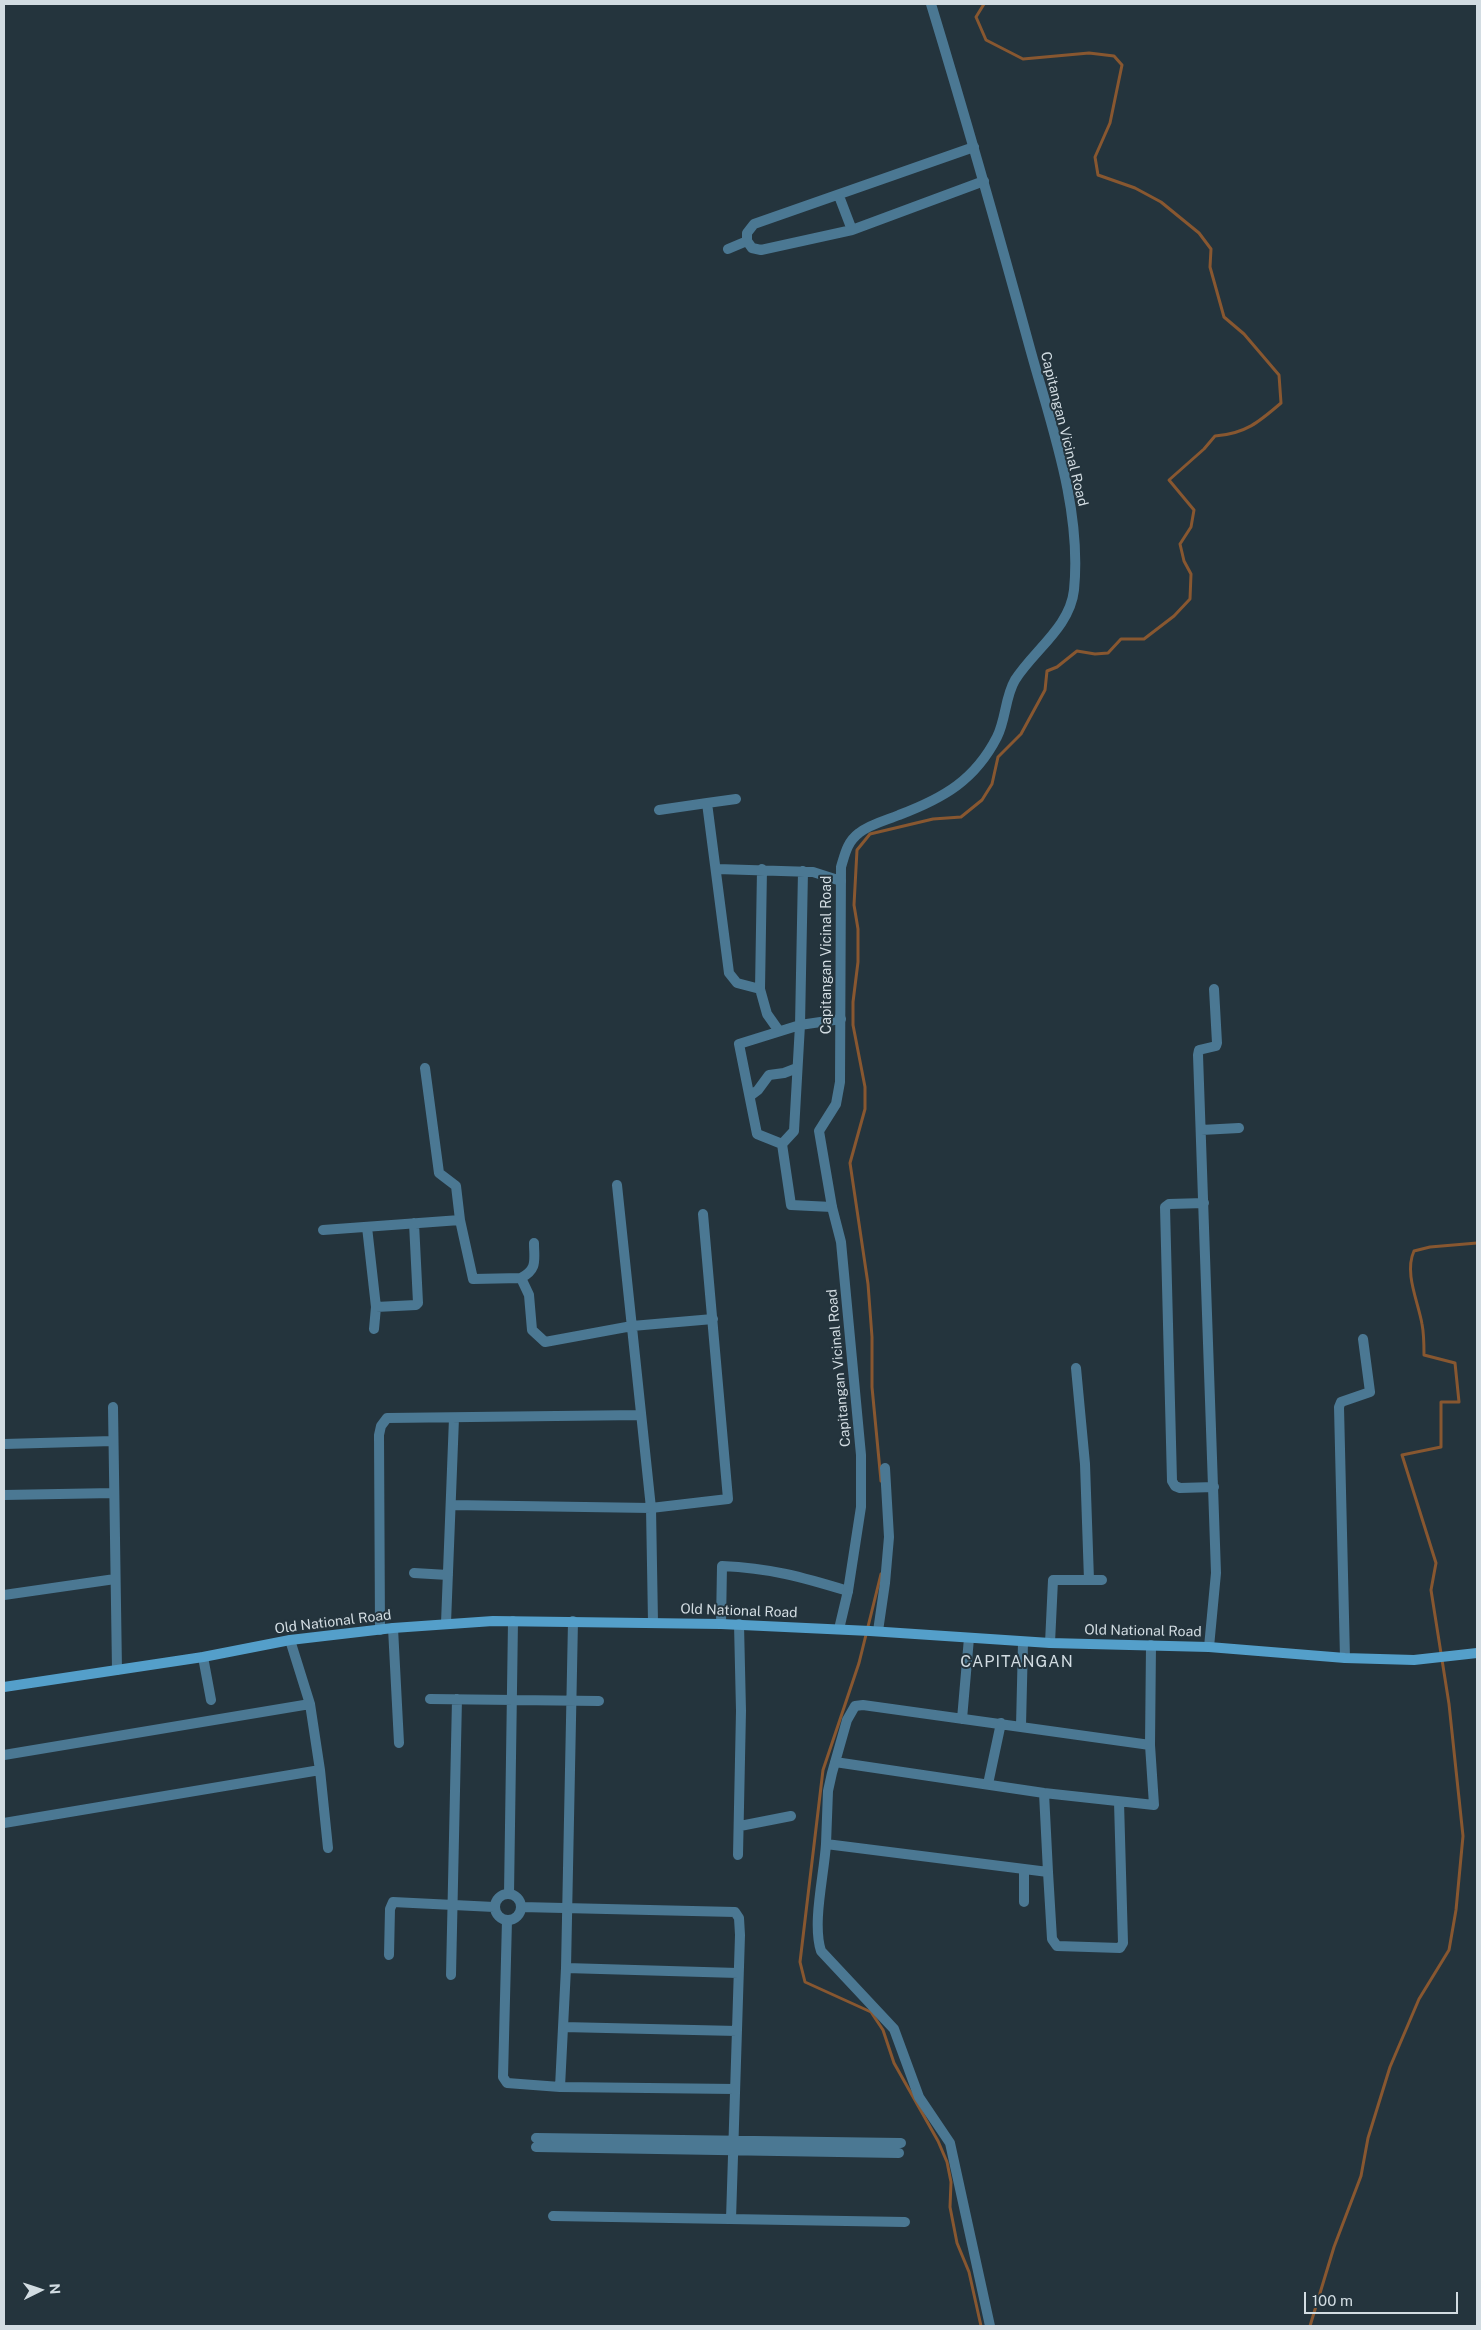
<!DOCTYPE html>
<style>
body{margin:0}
#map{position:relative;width:1481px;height:2330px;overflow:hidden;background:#24343d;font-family:"Public Sans",sans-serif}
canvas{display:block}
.frame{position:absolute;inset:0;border:5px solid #d2dce2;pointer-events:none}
.north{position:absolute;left:15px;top:2265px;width:50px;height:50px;-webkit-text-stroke:4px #24343d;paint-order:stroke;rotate:86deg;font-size:14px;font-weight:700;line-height:20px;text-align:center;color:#d2dce2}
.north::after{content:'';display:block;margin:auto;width:18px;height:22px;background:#d2dce2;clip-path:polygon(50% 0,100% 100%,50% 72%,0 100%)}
.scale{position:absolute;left:1304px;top:2292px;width:154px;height:22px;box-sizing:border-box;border:2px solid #d2dce2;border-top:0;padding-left:6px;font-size:15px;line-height:18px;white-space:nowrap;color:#d2dce2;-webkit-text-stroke:4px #24343d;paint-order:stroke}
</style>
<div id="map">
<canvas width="1481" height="2330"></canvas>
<div class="frame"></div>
<div class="north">N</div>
<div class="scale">100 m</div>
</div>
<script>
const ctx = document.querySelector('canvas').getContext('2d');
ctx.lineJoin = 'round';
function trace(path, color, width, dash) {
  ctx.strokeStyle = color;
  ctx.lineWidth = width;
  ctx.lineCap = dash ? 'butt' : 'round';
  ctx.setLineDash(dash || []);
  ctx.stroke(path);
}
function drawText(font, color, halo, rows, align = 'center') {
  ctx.font = font + ' "Public Sans",sans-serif';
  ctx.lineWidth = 4;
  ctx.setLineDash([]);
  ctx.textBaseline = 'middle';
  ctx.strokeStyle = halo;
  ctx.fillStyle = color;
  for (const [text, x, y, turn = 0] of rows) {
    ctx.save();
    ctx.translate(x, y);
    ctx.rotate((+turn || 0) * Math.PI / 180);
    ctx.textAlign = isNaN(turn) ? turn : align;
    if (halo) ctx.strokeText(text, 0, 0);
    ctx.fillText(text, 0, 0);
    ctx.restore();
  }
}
const stream = new Path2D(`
 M 881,1481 L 872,1387 L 872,1337 L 868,1284 L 850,1163 L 865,1109 L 865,1087 L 853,1025 L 853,1002 L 858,962 L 858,929 L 854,905 L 857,850 L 870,834 L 933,819 L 961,817 L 982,800 L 992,784 L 998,757 L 1021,734 L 1045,690 L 1047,671 L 1057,667 L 1077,651 L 1095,654 L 1108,653 L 1121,639 L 1144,639 L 1174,616 L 1190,599 L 1191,574 L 1184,561 L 1180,544 L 1191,527 L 1194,510 L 1169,480 L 1204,449 L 1215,436 C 1245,434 1259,422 1281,403 L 1279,375 L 1244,334 L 1224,317 L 1210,267 L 1211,249 L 1199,233 L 1161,202 L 1135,188 L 1098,175 L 1095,157 L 1110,123 L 1122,65 L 1114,56 L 1089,53 L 1023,59 L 986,40 L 976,17 L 984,4
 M 881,1574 L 859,1663 L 823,1770 L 800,1962 L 805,1982 L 871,2012 L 883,2030 L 894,2063 L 938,2141 L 947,2162 L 951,2182 L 950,2207 L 957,2243 L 969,2272 L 981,2326
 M 1310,2326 L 1334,2247 L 1361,2176 L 1368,2138 L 1390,2067 L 1419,1999 L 1449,1950 L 1456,1910 L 1463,1836 L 1449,1704 L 1431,1590 L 1436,1563 L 1402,1455 L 1441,1447 L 1441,1402 L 1459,1402 L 1455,1363 L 1424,1355 C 1424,1345 1424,1334 1422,1324 C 1418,1301 1404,1273 1414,1251 L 1430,1247 L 1477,1243`);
const minor = new Path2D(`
 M 839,196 L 852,230
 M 747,241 L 747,233 L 754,224 L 974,147
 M 728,249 L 747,241 L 752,248 L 761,250 L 852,230 L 984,181
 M 736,799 L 707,803 L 729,973 L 737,983 L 760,989
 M 659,810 L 707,803
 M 717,869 L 813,872 L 841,881
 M 762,869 L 760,989 L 767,1014 L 779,1031
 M 803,871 L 800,1025 L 794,1131 L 782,1144 L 791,1205 L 832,1207
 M 425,1068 L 439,1173 L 456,1186 L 460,1220 L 473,1279 L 521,1278 L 529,1295 L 532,1330 L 545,1342 L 632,1326 L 713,1319
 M 750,1096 L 758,1090 L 769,1075 L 784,1073 L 797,1068
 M 1201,1130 L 1239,1128
 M 782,1144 L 757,1134 L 739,1044 L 800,1025 L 841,1019
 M 617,1185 L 651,1508 L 653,1622
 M 1204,1203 L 1169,1204 L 1165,1207 L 1172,1481 L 1175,1486 L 1180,1488 L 1214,1487
 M 367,1227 L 376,1307 L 374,1329
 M 323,1230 L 460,1220
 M 521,1278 C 538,1269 534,1260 534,1243
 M 376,1307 L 416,1305 L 418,1303 L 414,1223
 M 1076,1368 L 1085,1464 L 1089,1580
 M 113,1407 L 117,1670
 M 4,1444 L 113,1441
 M 4,1495 L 114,1493
 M 451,1505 L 651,1508 L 728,1499 L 703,1214
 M 414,1573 L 448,1575
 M 4,1595 L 115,1579
 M 446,1623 L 454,1418
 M 721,1624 L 722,1566 C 770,1568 802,1577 848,1591
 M 393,1628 L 399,1743
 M 380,1630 L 379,1435 L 381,1426 L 387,1418 L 641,1415
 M 878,1631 L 885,1583 L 889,1537 L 885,1468
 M 1050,1643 L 1053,1580 L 1102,1580
 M 1209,1647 L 1216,1573 L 1198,1055 L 1199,1050 L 1216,1046 L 1217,1043 L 1214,989
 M 203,1657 L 211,1700
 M 1345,1658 L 1339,1407 L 1341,1402 L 1370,1392 L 1363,1339
 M 430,1699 L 599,1701
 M 962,1719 L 969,1638
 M 1021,1726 L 1023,1642
 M 4,1755 L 310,1704
 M 835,1762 L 1044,1793 L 1154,1805 L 1150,1745 L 1151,1645
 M 320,1770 L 328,1848
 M 988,1784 L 1001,1723
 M 1044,1793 L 1048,1872 L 826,1844 L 828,1791 L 832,1773 L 847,1720 L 855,1706 L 863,1705 L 1150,1745
 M 4,1823 L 320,1770 L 310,1704 L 290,1640
 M 740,1826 L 791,1816
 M 826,1844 C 824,1876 812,1923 821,1951 L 894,2029 L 919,2097 L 950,2143 L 990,2326
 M 738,1855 L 741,1711 L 739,1624
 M 1048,1872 L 1052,1939 L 1057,1946 L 1120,1948 L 1123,1943 L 1119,1802
 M495 1907a13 13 0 1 1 26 0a13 13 0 1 1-26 0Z
 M 509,1894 L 513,1621
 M 1024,1902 L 1024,1869
 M 521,1907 L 735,1912 L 739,1918 L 740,1935 L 731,2219
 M 507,1920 L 503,2077 L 507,2083 L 560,2087 L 735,2089
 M 389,1955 L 390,1909 L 393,1902 L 494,1907
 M 566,1968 L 738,1973
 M 451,1975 L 457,1699
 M 563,2027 L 737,2031
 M 560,2087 L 566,1968 L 573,1621
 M 536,2138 L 901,2143
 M 536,2147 L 899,2153
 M 553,2216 L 905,2222`);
const tertiary = new Path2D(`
 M 839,1629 L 848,1591 L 861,1507 L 861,1455 L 841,1242 L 832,1207 L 819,1131 L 836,1104 L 840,1082 L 841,867 C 845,854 847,842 859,833 C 870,824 887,820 899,815 C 944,798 975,780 997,737 C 1006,719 1005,697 1015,680 C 1034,650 1070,627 1074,590 C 1082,510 1052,428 1031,352 C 999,235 966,119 931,4`);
const secondary = new Path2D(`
 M 4,1687 L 203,1657 L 290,1640 L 393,1628 L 493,1621 L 721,1624 L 870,1631 L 1050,1643 L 1209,1647 L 1345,1658 L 1414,1660 L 1477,1653`);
const streetNames = [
 ["Capitangan Vicinal Road",1064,429,76],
 ["Capitangan Vicinal Road",827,955,-90],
 ["Capitangan Vicinal Road",839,1368,-95],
 ["Old National Road",739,1611,2],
 ["Old National Road",333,1622,-7],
 ["Old National Road",1143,1631,1]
];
const quarterNames = [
 ["CAPITANGAN",1017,1662]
];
trace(stream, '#885730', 3);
trace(minor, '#4b7893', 10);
trace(tertiary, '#4b7893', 10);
trace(secondary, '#549fca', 10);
drawText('14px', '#d2dce2', '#24343d', streetNames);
ctx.letterSpacing = '1px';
drawText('16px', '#d2dce2', '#24343d', quarterNames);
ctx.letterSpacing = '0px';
</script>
